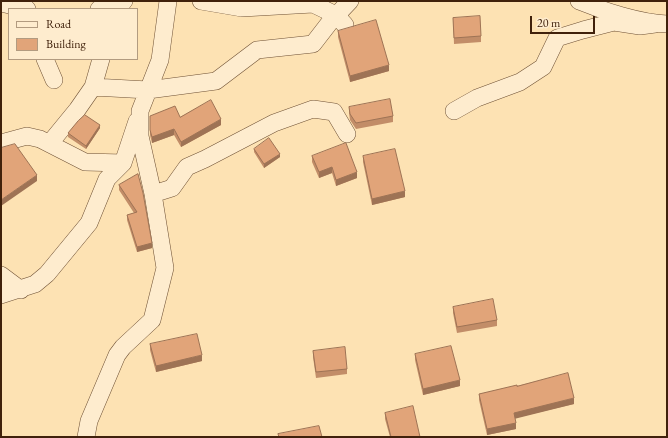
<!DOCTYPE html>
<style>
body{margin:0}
#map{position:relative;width:668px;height:438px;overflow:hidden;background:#fde2b3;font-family:"EB Garamond",serif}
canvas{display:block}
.frame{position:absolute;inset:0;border:2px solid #40210b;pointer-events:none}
.legend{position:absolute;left:8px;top:8px;width:130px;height:52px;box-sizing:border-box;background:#feecce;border:1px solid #b29b80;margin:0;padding:5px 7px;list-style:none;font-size:12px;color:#40210b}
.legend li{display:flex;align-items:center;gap:8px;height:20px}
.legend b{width:20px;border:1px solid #b29b80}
.scale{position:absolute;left:530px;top:16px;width:65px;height:18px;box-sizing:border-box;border:2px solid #40210b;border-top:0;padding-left:5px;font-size:12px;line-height:14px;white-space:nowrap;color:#40210b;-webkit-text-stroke:3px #feecce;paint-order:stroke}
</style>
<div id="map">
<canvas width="668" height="438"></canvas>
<div class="frame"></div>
<ul class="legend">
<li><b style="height:5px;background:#feecce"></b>Road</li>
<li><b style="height:11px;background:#e1a479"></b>Building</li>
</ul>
<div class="scale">20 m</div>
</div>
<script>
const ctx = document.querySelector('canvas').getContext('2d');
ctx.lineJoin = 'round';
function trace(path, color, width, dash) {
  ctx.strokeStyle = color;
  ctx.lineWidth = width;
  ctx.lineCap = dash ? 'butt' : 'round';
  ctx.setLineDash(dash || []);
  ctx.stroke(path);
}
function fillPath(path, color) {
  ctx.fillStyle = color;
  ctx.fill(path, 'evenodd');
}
const street = new Path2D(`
 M 201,1 L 242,8 L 313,4 L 336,15 L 345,25
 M 579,1 C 603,11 641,23 667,24
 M 1,3 L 27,9
 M 99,9 L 124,1
 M 45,59 L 54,80
 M 93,87 L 101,59
 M 454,111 L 477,98 L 520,82 L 543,67 L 557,38 L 583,30 L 614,22 L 640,26 L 655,24
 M 1,143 L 27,136 L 40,139 L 85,162 L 123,163
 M 50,143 L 77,110 L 93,87 L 148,90 L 216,81 L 257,50 L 313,44 L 330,22 L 350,1
 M 153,194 L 172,188 L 187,167 L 205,159 L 274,123 L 313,109 L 334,112 L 347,134
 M 1,275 L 21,290
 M 1,295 L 35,284 L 47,274 L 89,223 L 107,179 L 123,163 L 137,121
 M 86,437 L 89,421 L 117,355 L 123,347 L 152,320 L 165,268 L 153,194 L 140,136 L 140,111 L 160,60 L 168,1`);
const wall = new Path2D(`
 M 453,18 L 481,36 L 481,42 L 454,44 Z
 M 338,31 L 389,71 L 350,82 L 338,37 Z
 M 349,107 L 393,116 L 393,122 L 356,129 L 350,120 L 349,113 Z
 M 150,116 L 180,117 L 221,125 L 181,147 L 174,135 L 152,143 L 150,135 Z
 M 100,128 L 86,149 L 68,137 L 68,133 Z
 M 254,149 L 280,157 L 264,168 L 254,152 Z
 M 312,156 L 357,178 L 336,186 L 332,173 L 319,178 L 312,162 Z
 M 363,156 L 405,197 L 372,205 L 363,162 Z
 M 138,174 L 152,248 L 137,252 L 127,220 L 127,215 L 134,213 L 119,190 L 119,185 Z
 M 453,307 L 497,320 L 497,326 L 457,333 L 453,313 Z
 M 150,344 L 202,361 L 156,372 L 150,350 Z
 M 313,351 L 347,369 L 347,374 L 316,378 L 313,357 Z
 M 415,354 L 460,386 L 423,395 L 415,360 Z
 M 517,386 L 574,404 L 515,418 L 516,429 L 487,435 L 479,400 L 479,394 Z
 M 385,413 L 420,437 L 390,437 L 385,419 Z`);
const shadedWall = new Path2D(`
 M 389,65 L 389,71 L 350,82 L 350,76 Z
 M 221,119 L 221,125 L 181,147 L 181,142 Z
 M 100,125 L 100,128 L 86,149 L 86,146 Z
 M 174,129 L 174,135 L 152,143 L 152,137 Z
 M 280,154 L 280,157 L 264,168 L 264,164 Z
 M 332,167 L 332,173 L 319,178 L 319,172 Z
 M 357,172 L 357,178 L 336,186 L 336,180 Z
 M 37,175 L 37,181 L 1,206 L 1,200 Z
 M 405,191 L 405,197 L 372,205 L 372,199 Z
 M 152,243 L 152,248 L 137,252 L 137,247 Z
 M 202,355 L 202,361 L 156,372 L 156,366 Z
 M 460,380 L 460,386 L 423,395 L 423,389 Z
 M 574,398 L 574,404 L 514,419 L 514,413 Z
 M 516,423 L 516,429 L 487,435 L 487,429 Z`);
const building = new Path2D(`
 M 480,16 L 481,36 L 454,38 L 453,18 Z
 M 376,20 L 389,65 L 350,76 L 338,31 Z
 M 390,99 L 393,116 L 356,123 L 350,114 L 349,107 Z
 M 211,100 L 221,119 L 181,142 L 174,129 L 152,137 L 150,130 L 150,116 L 175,106 L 180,117 Z
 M 85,115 L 100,125 L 86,146 L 68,133 L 78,121 Z
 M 269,138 L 280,154 L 264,164 L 254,149 Z
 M 346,143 L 357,172 L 336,180 L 332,167 L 319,172 L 312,156 Z
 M 15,144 L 37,175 L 1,200 L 1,148 Z
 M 395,149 L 405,191 L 372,199 L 363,156 Z
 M 138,174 L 143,193 L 152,243 L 137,247 L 127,215 L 137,212 L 119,185 Z
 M 493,299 L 497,320 L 457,327 L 453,307 Z
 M 197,334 L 202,355 L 156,366 L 150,344 Z
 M 451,346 L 460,380 L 423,389 L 415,354 Z
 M 345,347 L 347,369 L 316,372 L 313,351 Z
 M 568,373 L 574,398 L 514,413 L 516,423 L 487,429 L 479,394 L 517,385 L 517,386 Z
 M 413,406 L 420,437 L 391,437 L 385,413 Z
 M 319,426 L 322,437 L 279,437 L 278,434 Z`);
trace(street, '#6f5135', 18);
trace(street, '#feecce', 17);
fillPath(wall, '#c28d68');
fillPath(shadedWall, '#9e7355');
fillPath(building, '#e1a479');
trace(building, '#9e7355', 1);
</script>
